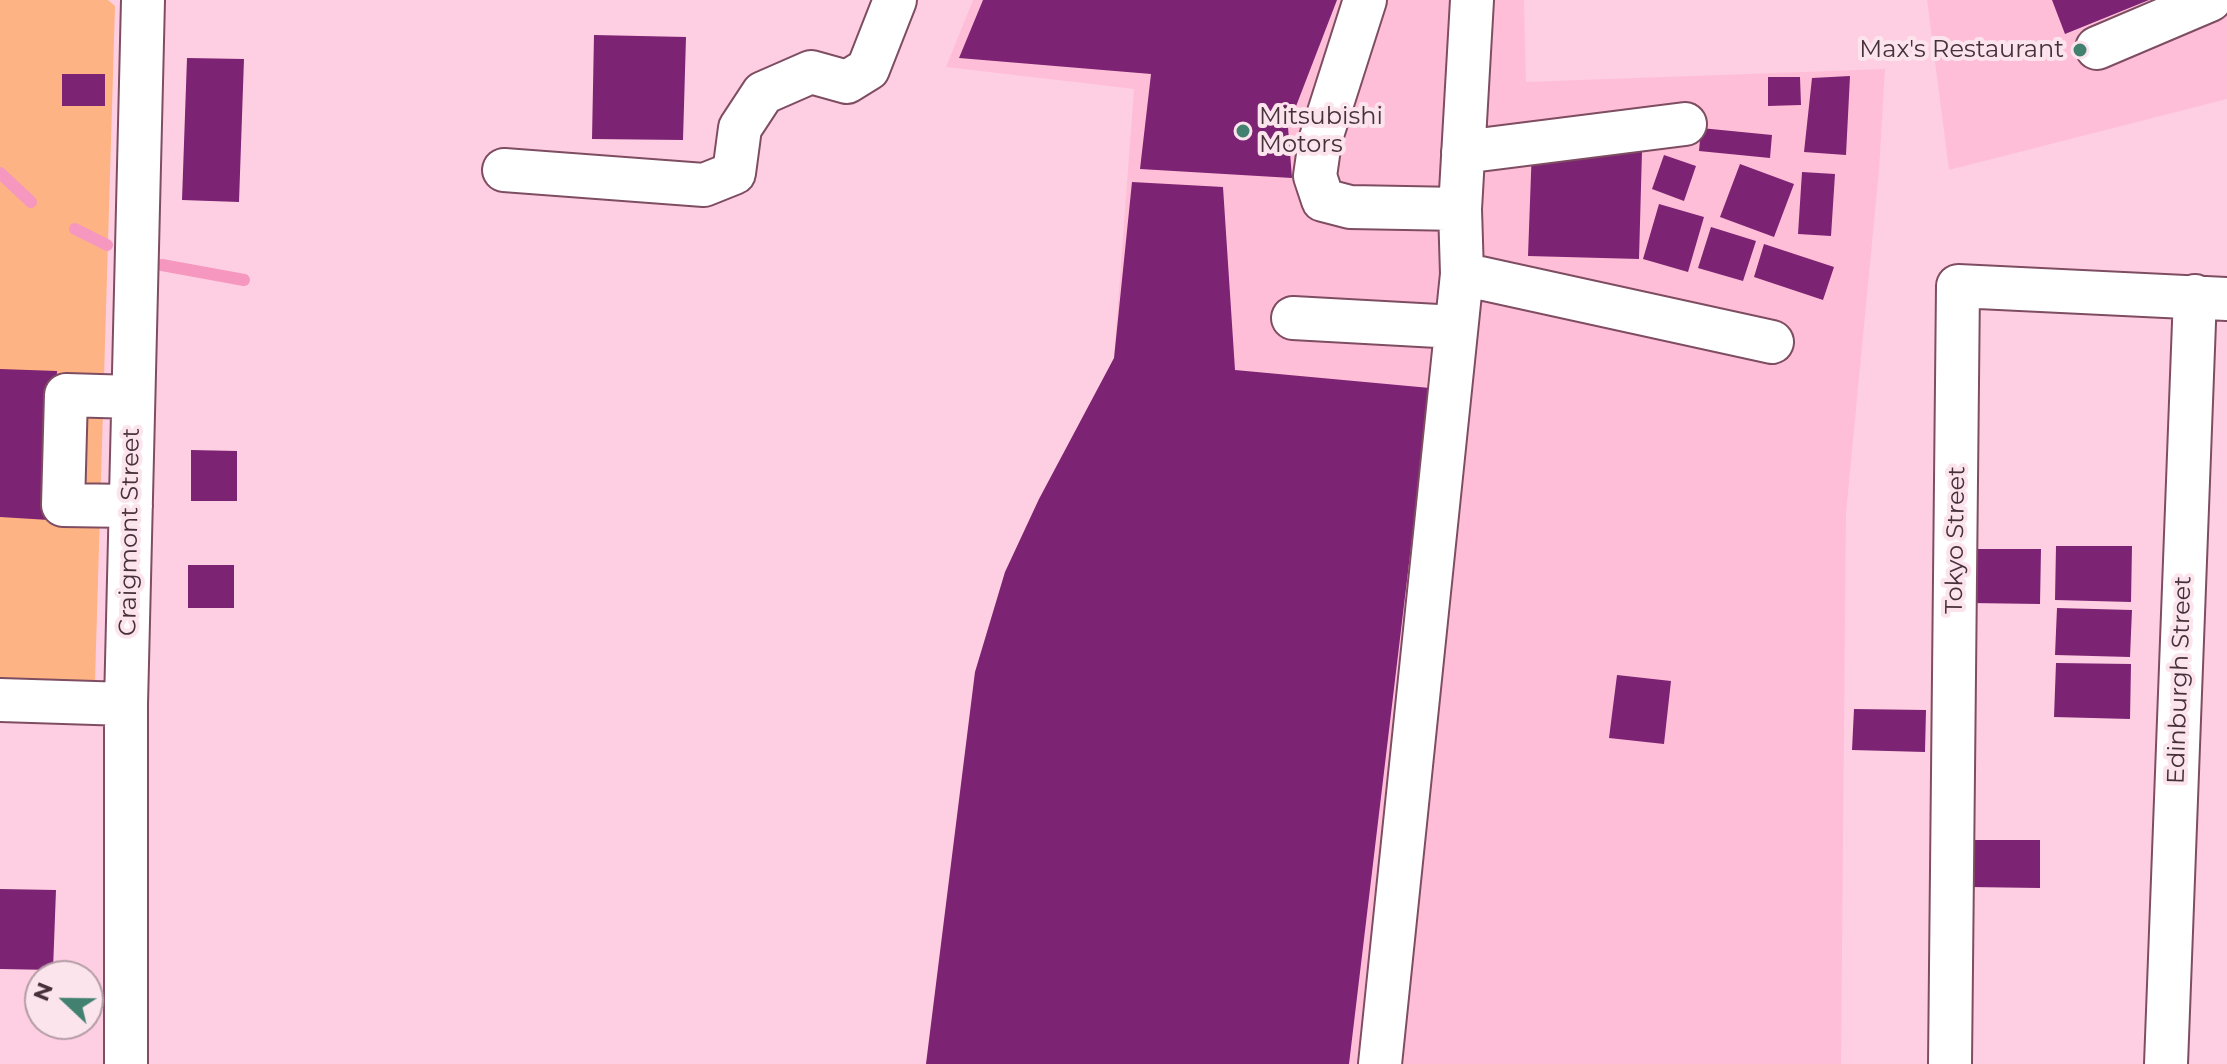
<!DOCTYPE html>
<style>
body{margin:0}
#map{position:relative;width:2227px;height:1064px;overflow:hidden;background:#fecfe2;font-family:Montserrat,sans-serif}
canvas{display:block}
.north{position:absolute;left:24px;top:960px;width:80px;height:80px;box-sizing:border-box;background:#fce4ed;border:2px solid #b49ca5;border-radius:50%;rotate:292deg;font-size:22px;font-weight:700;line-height:32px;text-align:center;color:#47303a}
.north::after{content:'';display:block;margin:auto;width:28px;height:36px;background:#42816f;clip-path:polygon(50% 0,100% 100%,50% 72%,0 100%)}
</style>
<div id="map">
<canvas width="2227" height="1064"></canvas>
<div class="north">N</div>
</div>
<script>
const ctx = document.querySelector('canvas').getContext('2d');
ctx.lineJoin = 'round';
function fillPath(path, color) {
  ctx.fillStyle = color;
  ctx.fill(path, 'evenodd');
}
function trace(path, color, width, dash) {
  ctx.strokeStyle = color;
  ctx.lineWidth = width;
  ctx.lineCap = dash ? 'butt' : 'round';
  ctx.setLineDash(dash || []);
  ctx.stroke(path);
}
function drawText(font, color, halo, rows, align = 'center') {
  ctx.font = font + ' Montserrat,sans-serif';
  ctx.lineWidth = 8;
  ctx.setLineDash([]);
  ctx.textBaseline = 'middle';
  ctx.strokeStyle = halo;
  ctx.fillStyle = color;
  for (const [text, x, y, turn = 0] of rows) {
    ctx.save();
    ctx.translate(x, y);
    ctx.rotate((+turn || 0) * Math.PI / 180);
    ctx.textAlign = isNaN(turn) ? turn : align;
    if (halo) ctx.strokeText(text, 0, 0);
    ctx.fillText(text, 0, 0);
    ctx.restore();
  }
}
const built = new Path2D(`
 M 973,0 L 1524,0 L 1526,82 L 1885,69 L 1879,170 L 1846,513 L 1841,1064 L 926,1064 L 975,672 L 1005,572 L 1039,499 L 1114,358 L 1134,89 L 946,67 Z
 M 1927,0 L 2227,0 L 2227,99 L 1949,170 Z`);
const green = new Path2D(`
 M 0,0 L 108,0 L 115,6 L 95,681 L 0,678 Z`);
const stream = new Path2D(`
 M 0,173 L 31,202
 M 75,229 L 107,245
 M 162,265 L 244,280`);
const building = new Path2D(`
 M 983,0 L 1337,0 L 1288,127 L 1292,178 L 1140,169 L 1151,74 L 959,58 Z
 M 2052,0 L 2149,0 L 2065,34 Z
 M 594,35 L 686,37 L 683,140 L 592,139 Z
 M 187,58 L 244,59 L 239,202 L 182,200 Z
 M 62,74 L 105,74 L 105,106 L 62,106 Z
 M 1850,76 L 1846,155 L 1804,152 L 1812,78 Z
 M 1768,77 L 1800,77 L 1801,105 L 1768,106 Z
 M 1701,128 L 1772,135 L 1770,158 L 1699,151 Z
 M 1532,147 L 1642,151 L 1639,259 L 1528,256 Z
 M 1664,155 L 1696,166 L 1684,201 L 1652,189 Z
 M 1740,164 L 1794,184 L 1774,237 L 1720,217 Z
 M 1802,172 L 1835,174 L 1831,236 L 1798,234 Z
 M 1132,182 L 1223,187 L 1235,370 L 1430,388 L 1349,1064 L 926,1064 L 975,672 L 1005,572 L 1039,499 L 1114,358 Z
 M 1659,204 L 1704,217 L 1688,272 L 1643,259 Z
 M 1711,227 L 1756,241 L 1743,281 L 1698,268 Z
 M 1764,244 L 1834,267 L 1823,300 L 1754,277 Z
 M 0,369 L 57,371 L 49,520 L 0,517 Z
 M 191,450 L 237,451 L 237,501 L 191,501 Z
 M 2056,546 L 2132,546 L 2131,602 L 2055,600 Z
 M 1971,549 L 2041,549 L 2040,604 L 1970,603 Z
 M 188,565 L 234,565 L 234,608 L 188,608 Z
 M 2057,608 L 2132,610 L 2130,657 L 2055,655 Z
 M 2056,663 L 2131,664 L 2130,719 L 2054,717 Z
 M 1617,675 L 1671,681 L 1664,744 L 1609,738 Z
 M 1854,709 L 1926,710 L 1925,752 L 1852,750 Z
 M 1970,840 L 2040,840 L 2040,888 L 1969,887 Z
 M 0,889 L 56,890 L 53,970 L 0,969 Z`);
const minor = new Path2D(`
 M 1365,0 L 1320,141 L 1315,176 L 1323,200 L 1350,207 L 1460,209
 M 2097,48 L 2210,0
 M 1463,152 L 1685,124
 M 504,170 L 704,185 L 734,173 L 740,128 L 763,93 L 811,72 L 847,82 L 868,69 L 895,0
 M 1462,274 L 1772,342
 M 1293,318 L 1456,327
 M 131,506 L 63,505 L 66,395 L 133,397
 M 0,700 L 126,704
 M 126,1064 L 126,704 L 143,0
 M 1380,1064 L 1462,274 L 1460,209 L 1472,0
 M 1950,1064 L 1958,286 L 2227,299
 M 2166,1064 L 2195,296`);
const markers = [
 [2080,50,8,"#42816f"],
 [1243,131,8,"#42816f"]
];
const poiNames = [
 ["Max's Restaurant",2064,50],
 ["Mitsubishi",1259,117,"left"],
 ["Motors",1259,145,"left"]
];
const streetNames = [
 ["Craigmont Street",130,532,-89],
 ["Tokyo Street",1956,540,-89],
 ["Edinburgh Street",2180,680,-88]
];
fillPath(built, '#ffbed8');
fillPath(green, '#fdb384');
trace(stream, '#f697c0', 12);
fillPath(building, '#7d2373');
trace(minor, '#7e4d62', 46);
trace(minor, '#fff', 42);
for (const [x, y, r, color] of markers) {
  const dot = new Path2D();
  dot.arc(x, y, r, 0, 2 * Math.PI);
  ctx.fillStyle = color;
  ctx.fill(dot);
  trace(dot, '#fce4ed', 3);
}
drawText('24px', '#47303a', '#fce4ed', poiNames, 'right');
drawText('24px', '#47303a', '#fce4ed', streetNames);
</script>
